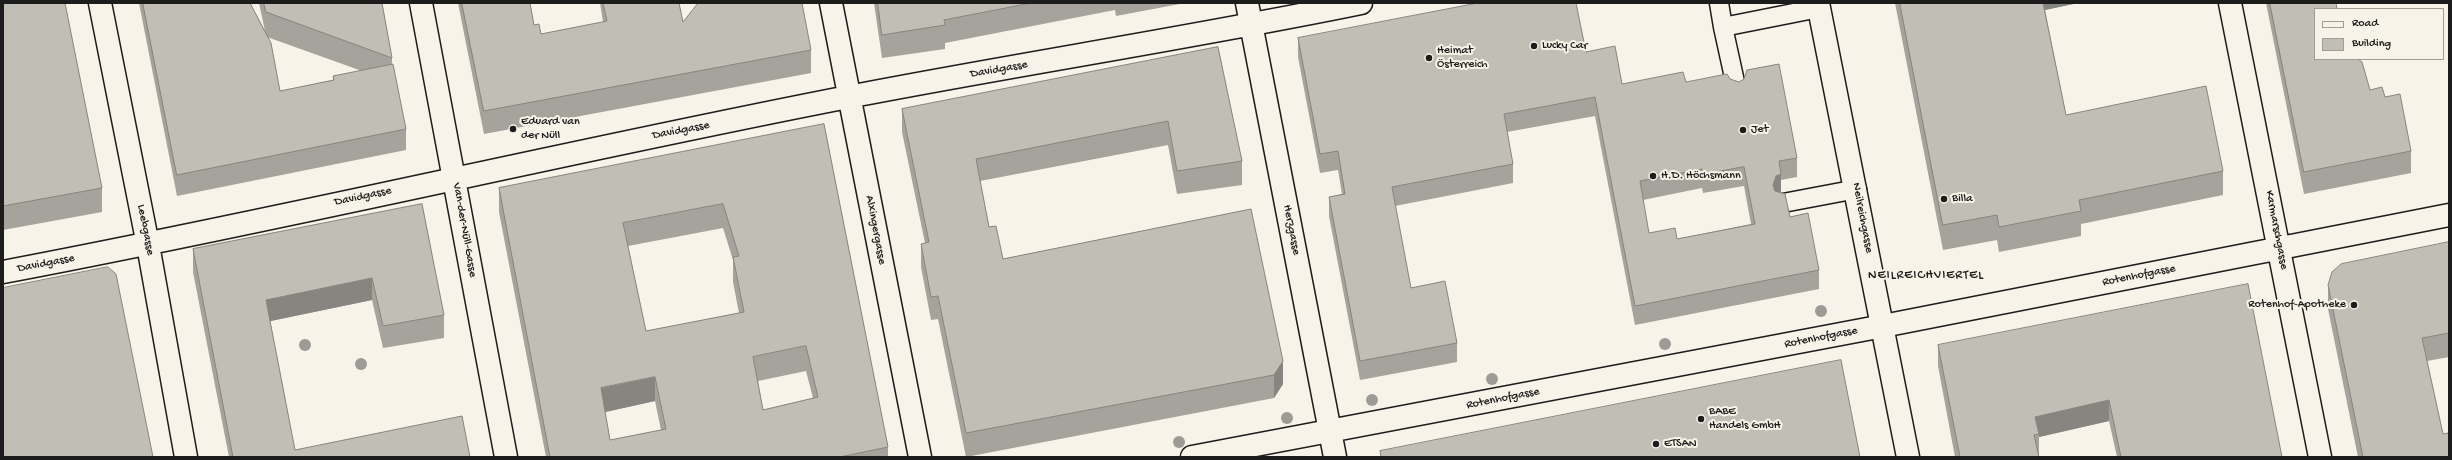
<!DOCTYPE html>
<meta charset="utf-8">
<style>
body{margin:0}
#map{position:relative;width:2452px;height:460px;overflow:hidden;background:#f7f3e8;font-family:"Gochi Hand",sans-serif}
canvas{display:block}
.frame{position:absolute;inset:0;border:4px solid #1c1c1c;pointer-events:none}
.legend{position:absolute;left:2314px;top:8px;width:130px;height:52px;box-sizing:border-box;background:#f7f3e8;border:1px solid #9f9d96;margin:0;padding:5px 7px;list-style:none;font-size:12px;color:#1c1c1c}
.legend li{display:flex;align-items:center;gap:8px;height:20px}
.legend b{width:20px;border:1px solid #9f9d96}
</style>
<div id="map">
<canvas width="2452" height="460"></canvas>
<div class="frame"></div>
<ul class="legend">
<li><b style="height:5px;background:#f7f3e8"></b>Road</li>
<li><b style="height:11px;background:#c0beb5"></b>Building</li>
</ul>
</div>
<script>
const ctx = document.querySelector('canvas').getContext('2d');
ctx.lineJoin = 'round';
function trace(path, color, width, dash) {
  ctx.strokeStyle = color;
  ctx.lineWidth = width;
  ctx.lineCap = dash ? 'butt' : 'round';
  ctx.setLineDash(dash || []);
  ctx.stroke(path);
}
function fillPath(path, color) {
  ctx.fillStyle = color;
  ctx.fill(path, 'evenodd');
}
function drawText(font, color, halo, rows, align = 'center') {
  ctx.font = font + ' "Gochi Hand",sans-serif';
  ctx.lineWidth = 4;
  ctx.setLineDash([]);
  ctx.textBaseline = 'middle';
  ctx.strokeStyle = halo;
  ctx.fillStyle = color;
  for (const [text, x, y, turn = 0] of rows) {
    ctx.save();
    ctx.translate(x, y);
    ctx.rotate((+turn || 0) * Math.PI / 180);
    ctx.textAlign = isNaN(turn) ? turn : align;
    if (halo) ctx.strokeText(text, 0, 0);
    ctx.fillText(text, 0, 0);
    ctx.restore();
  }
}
const service = new Path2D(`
 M 1719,3 L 1723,27
 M 1737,91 L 1723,27 L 1819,8
 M 1783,203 L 1857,189`);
const minor = new Path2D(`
 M 100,3 L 148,245 L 186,457
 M 421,3 L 506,457
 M 831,3 L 920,457
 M 1247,3 L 1335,457
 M 2230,3 L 2320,457
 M 3,272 C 285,219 565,152 848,97 C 1018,64 1190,38 1361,3
 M 1192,457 L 1883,326 L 2449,215`);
const tertiary = new Path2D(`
 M 1818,3 L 1908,457`);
const trees = [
 [1821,311],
 [1665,344],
 [305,345],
 [361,364],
 [1492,379],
 [1372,400],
 [1287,418],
 [1179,442]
];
const wall = new Path2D(`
 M 3,3 L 102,188 L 102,212 L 3,230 Z
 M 139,3 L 250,3 L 265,31 L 259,3 L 382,3 L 392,58 L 392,65 L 406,129 L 406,150 L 177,196 ZM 267,37 L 362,71 L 333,76 L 333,80 L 280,91 Z
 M 458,3 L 530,3 L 534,25 L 541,34 L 603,22 L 600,3 L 679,3 L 683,22 L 811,50 L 811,73 L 484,134 Z
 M 874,3 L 1185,3 L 1116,16 L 1115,10 L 945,43 L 945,49 L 882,58 Z
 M 1895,3 L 2078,3 L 2045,10 L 2066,115 L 2223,171 L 2223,195 L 2081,224 L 2081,236 L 1999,252 L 1997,240 L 1943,250 Z
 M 2266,3 L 2336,3 L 2315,9 L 2370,90 L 2385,97 L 2411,151 L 2411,173 L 2304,194 Z
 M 1298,38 L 1586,52 L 1622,84 L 1686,82 L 1730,79 L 1797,158 L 1797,177 L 1781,180 L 1781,193 L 1790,217 L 1819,270 L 1819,289 L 1635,325 L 1595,116 L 1507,132 L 1513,164 L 1513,183 L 1395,206 L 1411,288 L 1457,343 L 1457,362 L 1360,380 L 1329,216 L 1329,197 L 1342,194 L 1338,170 L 1320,173 L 1298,57 ZM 1744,186 L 1751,224 L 1677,239 L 1649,233 L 1643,200 L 1702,188 L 1703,193 Z
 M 1218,47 L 1242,161 L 1242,185 L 1177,194 L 1168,145 L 980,181 L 989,227 L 1003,259 L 1251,209 L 1283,384 L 1274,398 L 966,457 L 938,319 L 931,320 L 921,267 L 921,244 L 925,243 L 902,132 L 902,109 Z
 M 824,124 L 888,447 L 888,457 L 546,457 L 499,212 L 499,188 ZM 723,228 L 733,260 L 733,282 L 739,313 L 646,331 L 628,246 ZM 806,371 L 813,398 L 763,410 L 758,381 ZM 655,401 L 661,430 L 610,440 L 605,412 Z
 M 422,204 L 444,315 L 444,338 L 383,348 L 372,300 L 270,321 L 295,450 L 470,457 L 229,457 L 193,272 L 193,249 Z
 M 2449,242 L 2449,357 L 2427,361 L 2443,434 L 2449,457 L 2358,457 L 2328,309 L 2328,285 Z
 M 1938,345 L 2282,457 L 2117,457 L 2109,421 L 2039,437 L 2039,457 L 1955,457 L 1938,366 Z`);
const shadedWall = new Path2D(`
 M 2040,3 L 2078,3 L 2040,11 Z
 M 1781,174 L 1781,193 L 1773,205 L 1773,185 L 1776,176 Z
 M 372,278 L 372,300 L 266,322 L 266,300 Z
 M 1283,361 L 1283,384 L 1274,398 L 1274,375 Z
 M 655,377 L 655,401 L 601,413 L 601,388 Z
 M 2109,400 L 2109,421 L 2039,437 L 2039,434 L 2035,417 Z`);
const building = new Path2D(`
 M 3,3 L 65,3 L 102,188 L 3,206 Z
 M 143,3 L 250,3 L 271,43 L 280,91 L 334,80 L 333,76 L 393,64 L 406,129 L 177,175 Z
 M 264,3 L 382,3 L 392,58 L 266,12 Z
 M 462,3 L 530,3 L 534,25 L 539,24 L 541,34 L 607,21 L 603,3 L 679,3 L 683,22 L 698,3 L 802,3 L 811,50 L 484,111 Z
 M 878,3 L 1031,3 L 944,20 L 945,25 L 882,35 Z
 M 1478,3 L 1576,3 L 1586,52 L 1615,46 L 1622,84 L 1683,72 L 1686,82 L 1727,74 L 1730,79 L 1739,82 L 1744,79 L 1747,70 L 1779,64 L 1797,158 L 1779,161 L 1781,174 L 1776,176 L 1773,185 L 1775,191 L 1785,194 L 1790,217 L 1808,213 L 1819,270 L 1635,306 L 1595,97 L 1504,114 L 1513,164 L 1392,187 L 1411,288 L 1445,281 L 1457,343 L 1360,361 L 1329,197 L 1345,194 L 1338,151 L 1320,154 L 1298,38 ZM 1744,167 L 1755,224 L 1677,239 L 1675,228 L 1649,233 L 1640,181 L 1702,169 L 1703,174 Z
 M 1900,3 L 2043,3 L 2066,115 L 2206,86 L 2223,171 L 2079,200 L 2081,211 L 1999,227 L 1997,215 L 1943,225 Z
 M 2270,3 L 2336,3 L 2337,9 L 2315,9 L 2315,59 L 2358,59 L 2362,62 L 2370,90 L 2382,87 L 2385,97 L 2400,94 L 2411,151 L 2304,172 Z
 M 1218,47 L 1242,161 L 1177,171 L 1168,121 L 976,159 L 989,227 L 996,226 L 1003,259 L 1251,209 L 1283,361 L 1274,375 L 966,433 L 938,296 L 931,297 L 921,244 L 929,242 L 902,109 Z
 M 824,124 L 888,447 L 840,457 L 550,457 L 499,188 ZM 723,204 L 739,256 L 733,257 L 744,312 L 646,331 L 623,223 ZM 806,346 L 818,397 L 763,410 L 753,357 ZM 655,377 L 666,429 L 610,440 L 601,388 Z
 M 422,204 L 444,315 L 383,326 L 372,278 L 266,300 L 295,450 L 462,416 L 470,457 L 233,457 L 193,249 Z
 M 2449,242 L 2449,333 L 2422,338 L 2443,434 L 2448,433 L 2449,438 L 2449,457 L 2363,457 L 2328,285 L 2332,272 L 2341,264 Z
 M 108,267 L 116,274 L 153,457 L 3,457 L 3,288 Z
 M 2248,284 L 2282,457 L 2121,457 L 2109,400 L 2035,417 L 2039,434 L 2034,435 L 2039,457 L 1960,457 L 1938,345 Z
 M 1841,360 L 1860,457 L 1381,457 L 1380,451 Z`);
const markers = [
 [1534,46,4,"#1c1c1c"],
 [1429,58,4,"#1c1c1c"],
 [513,129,4,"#1c1c1c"],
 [1743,130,4,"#1c1c1c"],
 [1653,176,4,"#1c1c1c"],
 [1944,199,4,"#1c1c1c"],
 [2354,305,4,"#1c1c1c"],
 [1701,419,4,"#1c1c1c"],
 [1656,444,4,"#1c1c1c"]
];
const poiNames = [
 ["Lucky Car",1542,46],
 ["Heimat",1437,51],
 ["Österreich",1437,65],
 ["Eduard van",521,122],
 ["der Nüll",521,136],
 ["Jet",1751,130],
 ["H.D. Höchsmann",1661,176],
 ["Billa",1952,199],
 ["Rotenhof-Apotheke",2346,305,"right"],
 ["BABE",1709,412],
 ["Handels GmbH",1709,426],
 ["ETSAN",1664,444]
];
const streetNames = [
 ["Davidgasse",999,70,-10],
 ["Davidgasse",681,131,-11],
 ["Davidgasse",363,197,-12],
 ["Neilreichgasse",1862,218,79],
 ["Leebgasse",145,230,79],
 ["Van-der-Nüll-Gasse",464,230,80],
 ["Alxingergasse",875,230,79],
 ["Herzgasse",1291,230,79],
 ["Karmarschgasse",2276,230,79],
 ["Davidgasse",46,264,-11],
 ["Rotenhofgasse",2139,276,-11],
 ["Rotenhofgasse",1821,338,-11],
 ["Rotenhofgasse",1503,399,-11]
];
const neighbourhoodNames = [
 ["NEILREICHVIERTEL",1926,276]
];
trace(service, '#1c1c1c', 21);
trace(minor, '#1c1c1c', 25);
trace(tertiary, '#1c1c1c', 25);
trace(service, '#f7f3e8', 18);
trace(minor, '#f7f3e8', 22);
trace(tertiary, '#f7f3e8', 22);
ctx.fillStyle = '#9d9b95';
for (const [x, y] of trees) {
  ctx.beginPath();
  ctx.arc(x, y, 6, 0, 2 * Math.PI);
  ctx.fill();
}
fillPath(wall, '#a5a39c');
fillPath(shadedWall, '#86857f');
fillPath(building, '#c0beb5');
trace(building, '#86857f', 1);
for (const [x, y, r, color] of markers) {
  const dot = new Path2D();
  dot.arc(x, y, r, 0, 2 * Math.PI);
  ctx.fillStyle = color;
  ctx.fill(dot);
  trace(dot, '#f7f3e8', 1.5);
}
drawText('12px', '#1c1c1c', '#f7f3e8', poiNames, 'left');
drawText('12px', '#1c1c1c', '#f7f3e8', streetNames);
ctx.letterSpacing = '1px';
drawText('13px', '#1c1c1c', '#f7f3e8', neighbourhoodNames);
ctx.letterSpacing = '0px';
</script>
